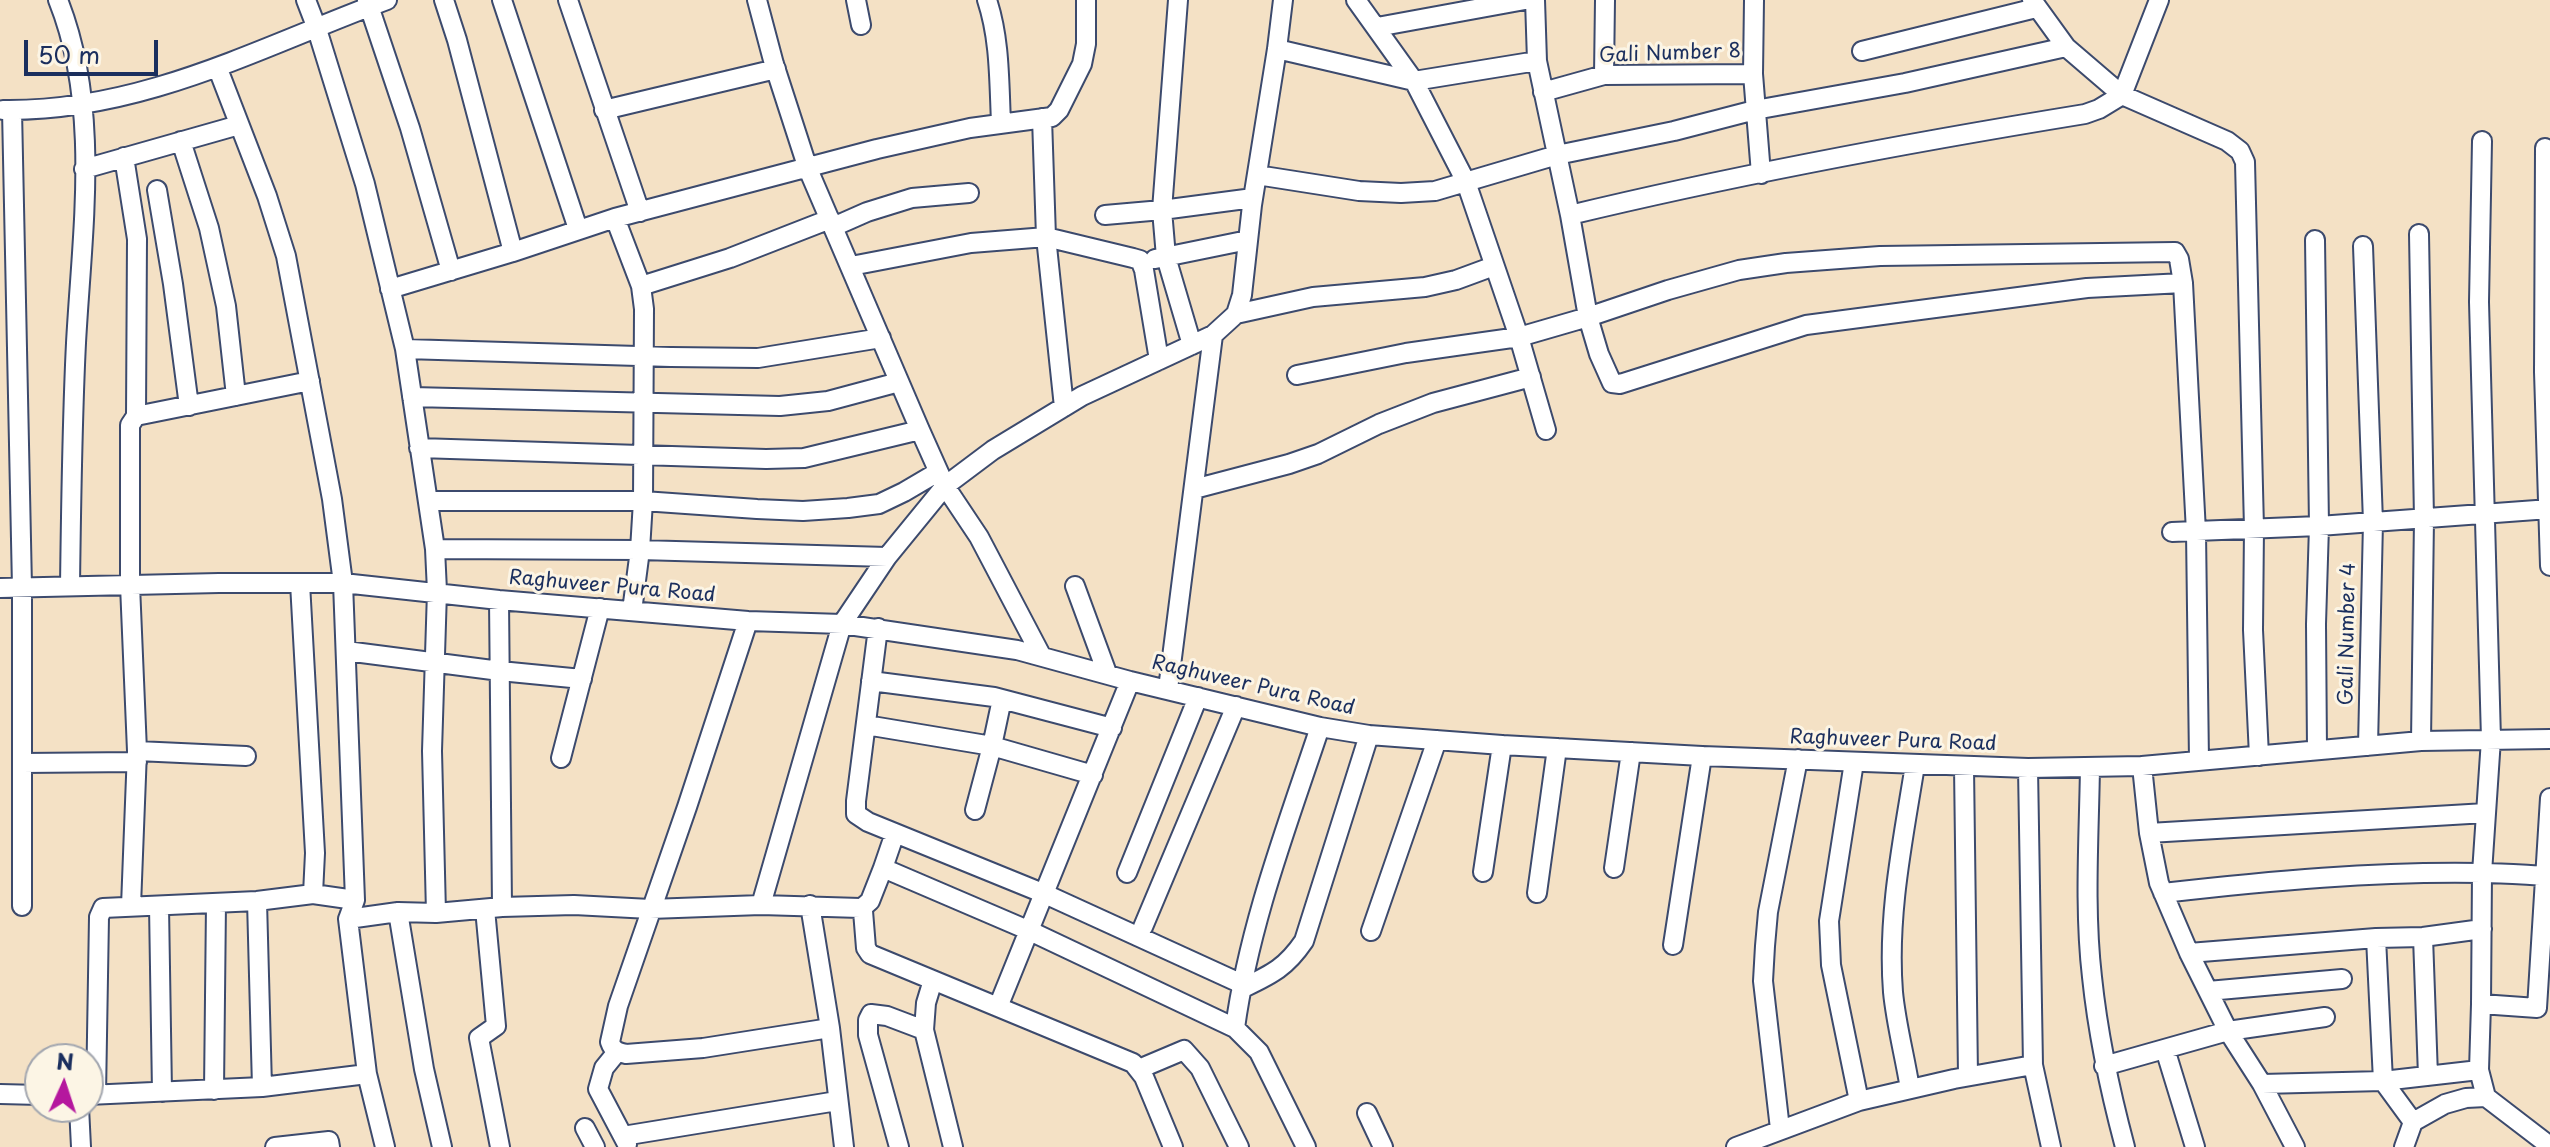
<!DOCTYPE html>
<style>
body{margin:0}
#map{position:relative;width:2550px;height:1147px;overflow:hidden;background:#f4e1c5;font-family:"Playpen Sans",sans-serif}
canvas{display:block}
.north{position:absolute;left:24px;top:1043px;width:80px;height:80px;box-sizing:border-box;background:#fcf5e5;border:2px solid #a2a6af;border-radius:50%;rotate:3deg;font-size:22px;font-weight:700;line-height:32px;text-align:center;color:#1b2f5e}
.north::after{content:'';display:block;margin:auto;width:28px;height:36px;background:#b5179e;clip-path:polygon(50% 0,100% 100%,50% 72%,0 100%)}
.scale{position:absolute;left:24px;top:40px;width:134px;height:36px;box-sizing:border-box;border:4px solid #1b2f5e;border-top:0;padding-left:10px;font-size:24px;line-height:28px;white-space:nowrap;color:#1b2f5e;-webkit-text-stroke:6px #fcf5e5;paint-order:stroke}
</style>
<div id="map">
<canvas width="2550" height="1147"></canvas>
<div class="north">N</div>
<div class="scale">50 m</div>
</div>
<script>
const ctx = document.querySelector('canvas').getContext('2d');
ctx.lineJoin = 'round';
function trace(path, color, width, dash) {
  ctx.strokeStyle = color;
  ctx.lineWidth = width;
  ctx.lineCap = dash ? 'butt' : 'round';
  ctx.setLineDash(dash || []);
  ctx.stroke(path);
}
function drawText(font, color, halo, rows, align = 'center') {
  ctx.font = font + ' "Playpen Sans",sans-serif';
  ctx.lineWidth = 6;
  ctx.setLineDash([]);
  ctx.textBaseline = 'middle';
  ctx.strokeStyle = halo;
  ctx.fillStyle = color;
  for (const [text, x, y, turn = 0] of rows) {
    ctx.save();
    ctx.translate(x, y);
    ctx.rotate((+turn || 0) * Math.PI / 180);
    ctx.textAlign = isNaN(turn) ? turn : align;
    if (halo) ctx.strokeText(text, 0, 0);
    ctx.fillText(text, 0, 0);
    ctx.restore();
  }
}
const minor = new Path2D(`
 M 58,0 C 101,107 82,231 76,343 C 72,424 71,505 70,586
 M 306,0 L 316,26 L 365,184 L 405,349 L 435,549 L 437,591 L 432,751 L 436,913 L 502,907 L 574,905 L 650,909 L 761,905 L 860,908 L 863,911 L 866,948 L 870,954 L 1133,1063 L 1144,1077 L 1173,1147
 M 367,0 L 410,128 L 451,271
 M 444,0 L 457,40 L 513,252
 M 502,0 L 578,229
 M 568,0 L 640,212
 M 757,0 L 774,64 L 808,169 L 920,430 L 945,486 L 979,537 L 1041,655
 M 856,0 L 861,25
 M 987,0 C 1000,39 999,81 1001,122
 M 1356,0 L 1414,81 L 1466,182 L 1519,337 L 1546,430
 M 1535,0 L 1537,61 L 1570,215 L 1588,317 L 1599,354 L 1612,383 L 1620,384 L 1806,325 L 2087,288 L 2183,283
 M 1754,0 L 1753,74 L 1761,174
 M 2032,0 L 2066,47 L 2122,95 L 2227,141 L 2240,151 L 2245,162 L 2254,528 L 2253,630 L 2259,756
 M 1377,27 L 1525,0
 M 1277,49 L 1414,81 L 1537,61
 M 1862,51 L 2036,8
 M 1604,75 L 1605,0
 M 1543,92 L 1604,75 L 1753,74
 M 3,110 C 142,112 260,47 387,0
 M 12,110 L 22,587 L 22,906
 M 604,110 L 776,69
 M 1042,118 L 1046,237 L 1064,407
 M 181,141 L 209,228 L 226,306 L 236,396
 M 2545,148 L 2544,372 L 2550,566
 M 124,157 L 137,239 L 136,416 L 130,425 L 130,585 L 137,751 L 246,756
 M 84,169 L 239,125
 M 1257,175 L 1359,191 L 1401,193 L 1435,191 L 1557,155 L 1674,131 L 1755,110 L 1905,83 L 2066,47
 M 157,190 L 173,284 L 189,406
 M 1105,215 L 1162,210 L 1178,0
 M 1570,215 C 1740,174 1913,142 2085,114 L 2099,109 L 2122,95 L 2159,0
 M 615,218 L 641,286 L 644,309 L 643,501 L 640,550 L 632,611
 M 833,227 L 867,212 L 912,198 L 969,193
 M 2419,234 L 2424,519 L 2421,741
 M 2315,240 L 2319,526 L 2316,624 L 2317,750
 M 2363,246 L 2373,522 L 2368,746
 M 1155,259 L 1248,240
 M 851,266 L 971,243 L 1046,237 L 1133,258 L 1140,260 L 1144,270 L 1159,360
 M 641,286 L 730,258 L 830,219
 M 390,289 L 513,252 L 615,218 L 877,149 L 970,128 L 1052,117 L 1059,110 L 1082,64 L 1086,44 L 1086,0
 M 1236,314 L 1313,297 L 1425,287 L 1456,280 L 1494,266
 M 1192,345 L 1166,257 L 1162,210 L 1253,198
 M 405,349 L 671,357 L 758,358 L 881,338
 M 1297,375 L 1406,353 L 1519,337 L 1588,317 L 1668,290 L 1739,270 L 1786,263 L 1880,256 L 2175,252 L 2179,259 L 2183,283 L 2196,532 L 2199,761
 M 412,397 L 780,406 L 828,401 L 899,382
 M 136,416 L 310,381
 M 419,448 L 766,459 L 804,458 L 920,430
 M 1194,489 L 1289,464 L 1318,454 L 1379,424 L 1433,403 L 1531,377
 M 428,501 L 643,501 L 757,509 L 803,511 L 848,508 L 879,504 L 904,492 L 938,472
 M 2172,532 L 2319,526 L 2550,509
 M 435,549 L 640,550 L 887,557
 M 300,583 L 315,853 L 313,894
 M 1075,586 L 1107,673
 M 0,588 L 219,583 L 343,583 L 499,600 L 748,621 L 842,624 L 1017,650 L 1130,681 L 1320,727 L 1369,735 L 1502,745 L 1702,756 L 2028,768 L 2142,766 L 2421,741 L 2550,739
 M 499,600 L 502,907
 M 748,621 L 687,807 L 618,1006 L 610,1042 C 613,1051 618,1052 626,1054 L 703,1048 L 830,1028
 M 878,628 L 856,801 L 856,814 L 868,822 L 1045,894 L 1242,984
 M 346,651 L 500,671 L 582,679
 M 871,681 L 994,697 L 1112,728
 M 1168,689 L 1213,335
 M 866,725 L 992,746 L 1093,775
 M 561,758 L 600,608
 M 1854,762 L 1829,921 L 1831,965 L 1859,1101
 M 22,763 L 137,762
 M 2142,766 L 2149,833 L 2159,883 L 2189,953 L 2228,1031 L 2262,1084 L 2295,1147
 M 1964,767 L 1968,1076
 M 2090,767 C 2089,836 2084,908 2092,977 C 2098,1035 2110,1091 2125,1147
 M 2028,768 L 2033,1065 L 2051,1147
 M 975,810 L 992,746 L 1002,699
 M 895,833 L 883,868 L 1030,931 L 1235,1028 L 1259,1052 L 1306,1147
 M 2149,833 L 2486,813
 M 1614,868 L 1631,752
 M 1483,872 L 1502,745
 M 1127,873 L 1198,697
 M 1537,893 L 1557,748
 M 2163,893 C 2269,881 2376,871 2482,873 C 2505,873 2527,875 2550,876
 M 355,900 L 348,919 L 367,1074 L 385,1147
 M 257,901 L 262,1087
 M 761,905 L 842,624 L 887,557 L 945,486 L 993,450 L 1082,396 L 1213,335 L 1236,314 L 1242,295 L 1252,205 L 1277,49 L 1283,0
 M 810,905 L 830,1028 L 844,1147
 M 131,906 L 137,751
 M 159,906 L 162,1092
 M 862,908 L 870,901 L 883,868
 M 485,909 L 496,1026 L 479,1038 L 500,1147
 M 398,912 L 424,1069 L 442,1147
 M 348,919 L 398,912 L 436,913
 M 1143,927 L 1236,706
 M 1371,931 L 1437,740
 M 2423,937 L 2428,1076
 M 2376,938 L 2383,1081 L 2479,1070
 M 1673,945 L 1702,756
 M 2189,953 L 2376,938 L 2423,937 L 2482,929
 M 933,980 L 926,1003 L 924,1030 L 953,1147
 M 1241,989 C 1270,975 1285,969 1304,941 L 1369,735
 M 2208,991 L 2342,979
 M 2481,1004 L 2482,873 L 2491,739 L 2479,302 L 2482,141
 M 998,1007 L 1130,681
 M 1235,1028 C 1249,925 1287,826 1320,727
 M 2165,1049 L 2195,1147
 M 617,1052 L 604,1068 L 598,1089 L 627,1144
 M 2104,1066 L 2228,1031 L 2325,1017
 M 1139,1069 L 1184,1050 L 1200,1068 L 1239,1147
 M 2262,1084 L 2383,1081 L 2413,1122
 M 1910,1089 C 1905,1057 1896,1024 1893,992 C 1887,915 1903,840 1915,765
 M 214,1090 L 216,903
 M 0,1094 L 40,1095
 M 88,1095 L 262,1087 L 367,1074
 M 96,1095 L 99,917 L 103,908 L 257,901 L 313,894 L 355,900 L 343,583 L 332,499 L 286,256 L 267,196 L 218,69
 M 2486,1097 L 2479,1070 L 2481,1004 L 2537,1008 L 2550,798
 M 79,1107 L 81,1147
 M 1367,1113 L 1383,1147
 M 585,1128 L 595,1147
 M 1780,1129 L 1763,981 L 1765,946 L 1768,912 L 1798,759
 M 623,1136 L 837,1101
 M 275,1147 L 329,1141 L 330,1147
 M 899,1147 L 868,1035 L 868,1020 L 871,1014 L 887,1016 L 924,1030
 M 1736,1147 L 1859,1101 L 1954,1079 L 2033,1065
 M 2404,1147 L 2413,1122 L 2445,1104 L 2466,1098 L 2486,1097 L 2550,1146`);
const streetNames = [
 ["Gali Number 8",1670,54,-2],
 ["Raghuveer Pura Road",612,587,5],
 ["Gali Number 4",2348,634,-89],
 ["Raghuveer Pura Road",1253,686,13],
 ["Raghuveer Pura Road",1893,741,2]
];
trace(minor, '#3c4a6d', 22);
trace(minor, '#fff', 18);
drawText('20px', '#1b2f5e', '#fcf5e5', streetNames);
</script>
